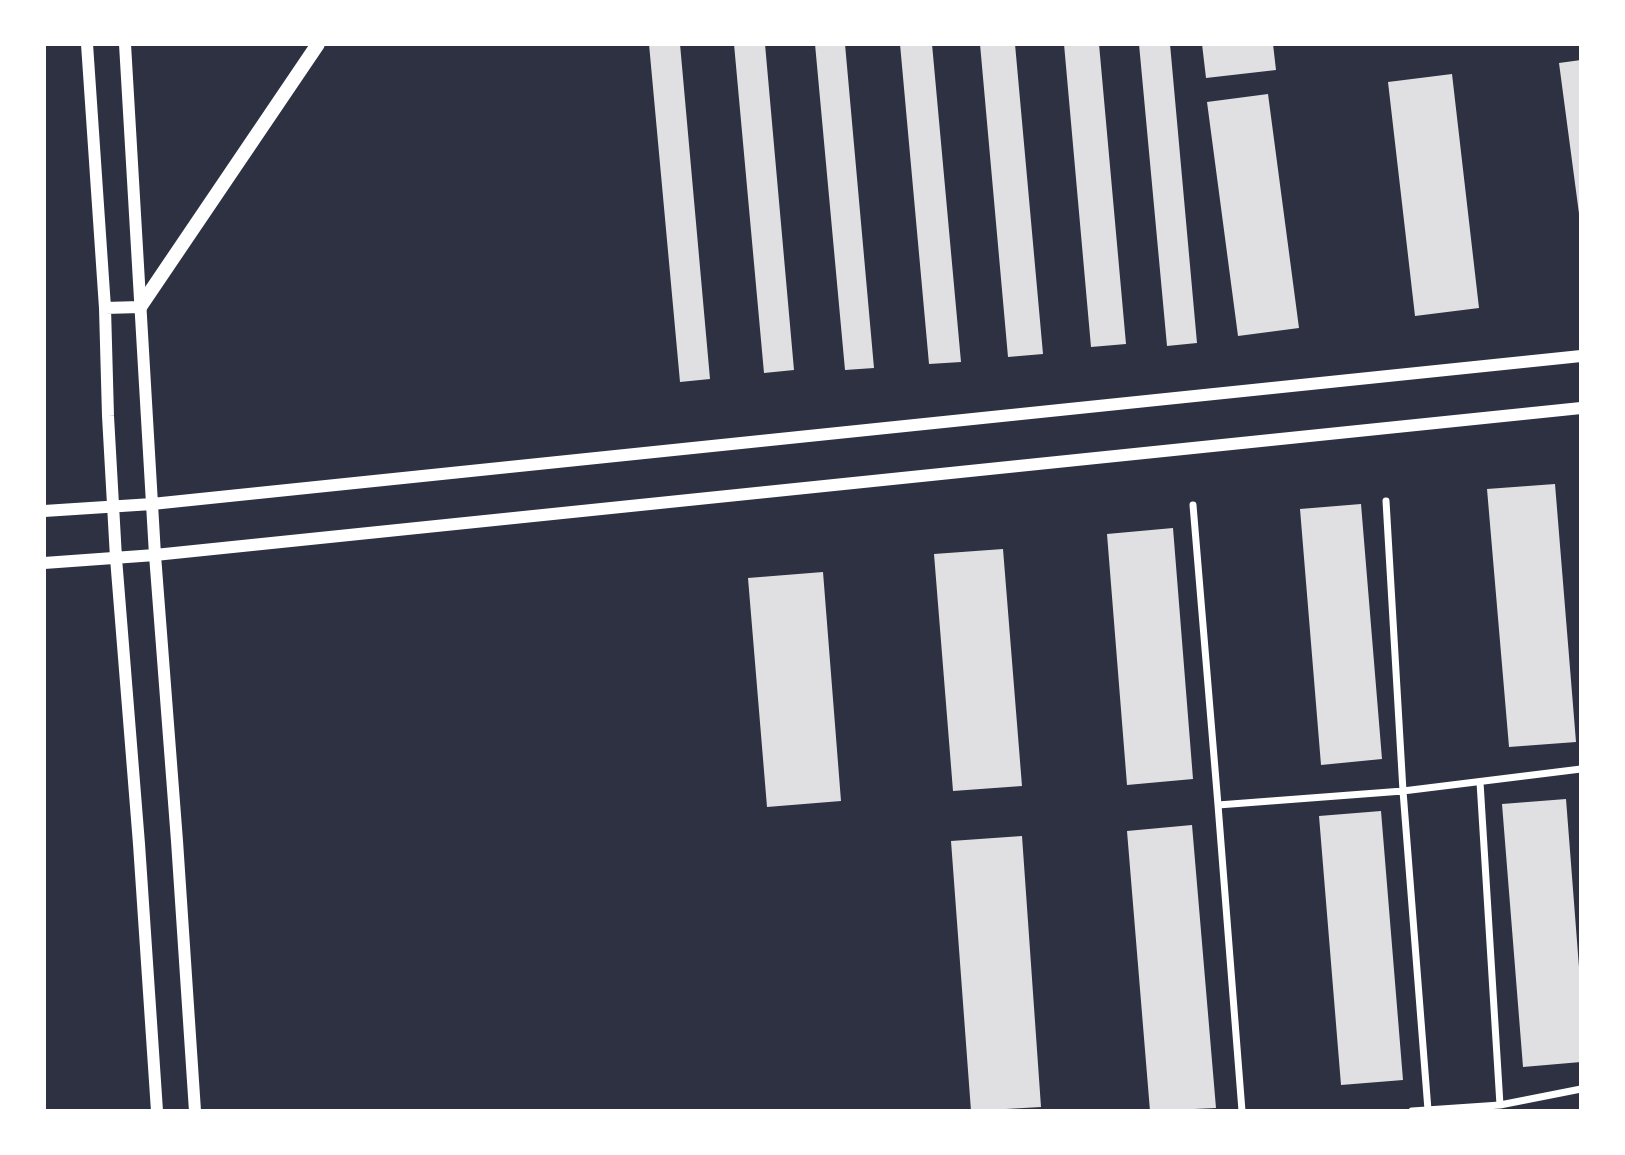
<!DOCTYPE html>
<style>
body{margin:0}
#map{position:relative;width:1625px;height:1155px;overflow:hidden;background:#2d3142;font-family:"Golos Text",sans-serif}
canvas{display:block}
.frame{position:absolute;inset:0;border:46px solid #fff;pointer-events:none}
</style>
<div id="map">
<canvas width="1625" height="1155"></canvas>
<div class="frame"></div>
</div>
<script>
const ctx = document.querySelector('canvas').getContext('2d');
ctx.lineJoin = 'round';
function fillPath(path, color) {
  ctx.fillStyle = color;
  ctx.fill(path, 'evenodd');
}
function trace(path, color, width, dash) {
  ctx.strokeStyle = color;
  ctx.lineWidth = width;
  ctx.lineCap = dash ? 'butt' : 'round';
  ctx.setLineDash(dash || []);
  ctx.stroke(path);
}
const building = new Path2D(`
 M 649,44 L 680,44 L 710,379 L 680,382 Z
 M 734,44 L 765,44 L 794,370 L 764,373 Z
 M 815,44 L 845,44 L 874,368 L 845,370 Z
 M 900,44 L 932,44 L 961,362 L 929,364 Z
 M 980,44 L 1015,44 L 1043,354 L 1008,357 Z
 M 1064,44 L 1099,44 L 1126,344 L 1091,347 Z
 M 1139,44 L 1170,44 L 1197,343 L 1167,346 Z
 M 1202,44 L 1273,44 L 1276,70 L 1206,78 Z
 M 1581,60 L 1581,221 L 1580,221 L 1559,63 Z
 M 1452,74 L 1479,308 L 1415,316 L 1388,82 Z
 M 1268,94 L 1299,328 L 1238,336 L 1207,102 Z
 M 1555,484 L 1576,742 L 1509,747 L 1487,489 Z
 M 1361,504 L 1382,759 L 1321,765 L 1300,509 Z
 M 1173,528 L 1193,779 L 1127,785 L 1107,534 Z
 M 1003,549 L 1022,786 L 953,791 L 934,554 Z
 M 823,572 L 841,801 L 767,807 L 748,578 Z
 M 1566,799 L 1581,993 L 1581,1062 L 1523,1067 L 1502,804 Z
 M 1381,811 L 1403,1080 L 1341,1085 L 1319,816 Z
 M 1192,825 L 1216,1108 L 1150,1111 L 1127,831 Z
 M 1022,836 L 1041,1107 L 971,1111 L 951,841 Z`);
const minor = new Path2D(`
 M 1386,501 L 1403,791 L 1428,1110
 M 1193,505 L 1218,805
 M 1480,782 L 1500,1105
 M 1242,1111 L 1218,805 L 1403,791 L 1581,769
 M 1412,1111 L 1500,1105 L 1581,1089`);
const tertiary = new Path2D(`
 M 87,44 L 105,308 L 108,416 L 116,558 L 139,844 L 157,1111
 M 125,44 L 155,555 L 177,841 L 195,1111
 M 105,308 L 140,307
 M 44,511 L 152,504 L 1581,356
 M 44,563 L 155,555 L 1581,408`);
const secondary = new Path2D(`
 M 140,307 L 318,44`);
fillPath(building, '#e0e0e3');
trace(minor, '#fff', 7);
trace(tertiary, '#fff', 12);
trace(secondary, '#fff', 14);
</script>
